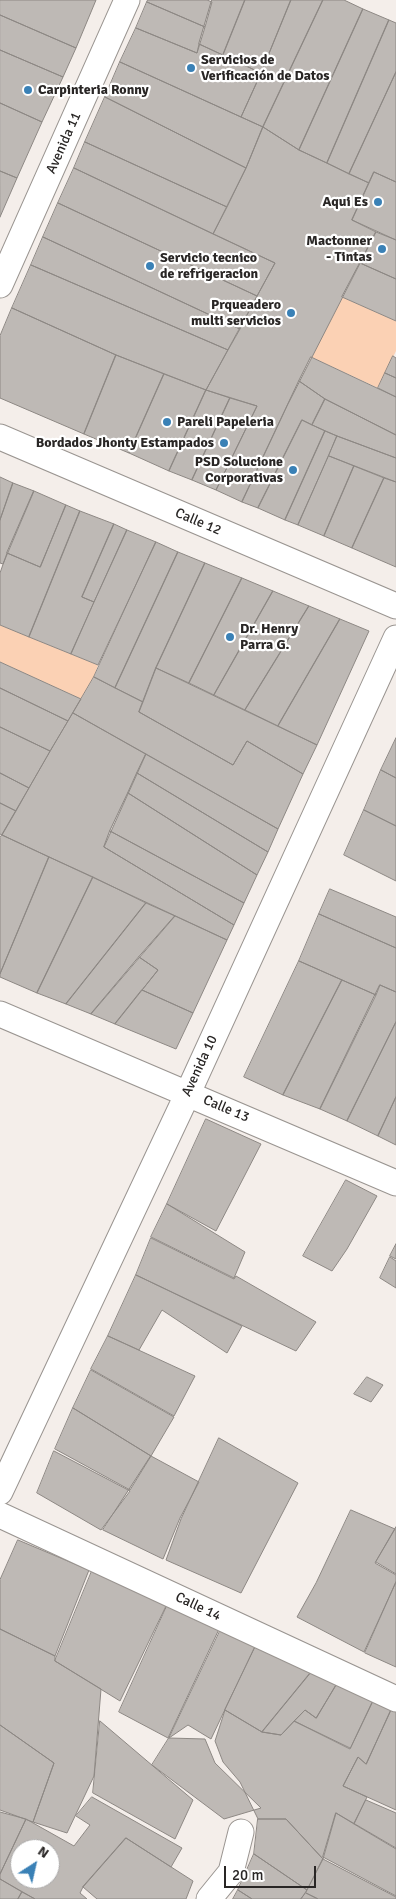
<!DOCTYPE html>
<meta charset="utf-8">
<style>
body{margin:0}
#map{position:relative;width:396px;height:1899px;overflow:hidden;background:#f4eeea;font-family:Signika,sans-serif}
canvas{display:block}
.north{position:absolute;left:10px;top:1839px;width:50px;height:50px;box-sizing:border-box;background:#fff;border:1px solid #a9a8a8;border-radius:50%;rotate:35deg;font-size:14px;font-weight:700;line-height:20px;text-align:center;color:#292625}
.north::after{content:'';display:block;margin:auto;width:18px;height:22px;background:#3a81b6;clip-path:polygon(50% 0,100% 100%,50% 72%,0 100%)}
.scale{position:absolute;left:224px;top:1866px;width:92px;height:22px;box-sizing:border-box;border:2px solid #292625;border-top:0;padding-left:6px;font-size:15px;line-height:18px;white-space:nowrap;color:#292625;-webkit-text-stroke:4px #fff;paint-order:stroke}
</style>
<div id="map">
<canvas width="396" height="1899"></canvas>
<div class="north">N</div>
<div class="scale">20 m</div>
</div>
<script>
const ctx = document.querySelector('canvas').getContext('2d');
ctx.lineJoin = 'round';
function fillPath(path, color) {
  ctx.fillStyle = color;
  ctx.fill(path, 'evenodd');
}
function trace(path, color, width, dash) {
  ctx.strokeStyle = color;
  ctx.lineWidth = width;
  ctx.lineCap = dash ? 'butt' : 'round';
  ctx.setLineDash(dash || []);
  ctx.stroke(path);
}
function drawText(font, color, halo, rows, align = 'center') {
  ctx.font = font + ' Signika,sans-serif';
  ctx.lineWidth = 4.5;
  ctx.setLineDash([]);
  ctx.textBaseline = 'middle';
  ctx.strokeStyle = halo;
  ctx.fillStyle = color;
  for (const [text, x, y, turn = 0] of rows) {
    ctx.save();
    ctx.translate(x, y);
    ctx.rotate((+turn || 0) * Math.PI / 180);
    ctx.textAlign = isNaN(turn) ? turn : align;
    if (halo) ctx.strokeText(text, 0, 0);
    ctx.fillText(text, 0, 0);
    ctx.restore();
  }
}
const green = new Path2D(`
 M 342,297 L 396,321 L 396,351 L 378,388 L 311,357 Z
 M 0,625 L 98,665 L 94,677 L 81,699 L 0,662 Z`);
const building = new Path2D(`
 M 0,0 L 96,0 L 76,48 L 0,15 Z
 M 148,0 L 207,0 L 212,2 L 205,27 L 147,2 Z
 M 212,0 L 245,0 L 223,55 L 199,44 Z
 M 245,0 L 291,0 L 261,73 L 223,55 Z
 M 291,0 L 323,0 L 263,127 L 241,117 L 261,73 Z
 M 323,0 L 344,0 L 363,9 L 299,150 L 263,127 Z
 M 147,2 L 205,27 L 197,53 L 136,28 Z
 M 363,9 L 389,20 L 327,163 L 299,150 Z
 M 0,15 L 76,48 L 63,77 L 0,50 Z
 M 389,20 L 396,23 L 396,72 L 349,174 L 327,163 Z
 M 136,28 L 197,53 L 199,44 L 261,73 L 241,117 L 120,62 Z
 M 0,50 L 63,77 L 42,122 L 0,103 Z
 M 120,62 L 263,127 L 246,168 L 105,97 Z
 M 396,72 L 396,182 L 374,172 L 369,183 L 349,174 Z
 M 105,97 L 246,168 L 227,207 L 85,142 Z
 M 0,103 L 42,122 L 17,178 L 0,171 Z
 M 263,127 L 299,150 L 369,183 L 352,220 L 376,232 L 288,404 L 242,502 L 216,490 L 257,406 L 206,390 L 275,263 L 213,234 L 246,168 Z
 M 85,142 L 227,207 L 213,234 L 74,168 Z
 M 74,168 L 275,263 L 257,296 L 58,203 Z
 M 0,171 L 17,178 L 0,217 Z
 M 374,172 L 396,182 L 396,240 L 352,220 Z
 M 58,203 L 257,296 L 240,329 L 43,237 Z
 M 376,232 L 396,240 L 396,279 L 360,263 Z
 M 43,237 L 240,329 L 228,350 L 31,265 Z
 M 360,263 L 396,279 L 396,321 L 342,297 Z
 M 31,265 L 228,350 L 206,390 L 116,355 L 12,308 Z
 M 12,308 L 116,355 L 84,434 L 0,398 L 0,336 Z
 M 116,355 L 164,374 L 129,453 L 84,434 Z
 M 393,356 L 396,358 L 396,378 L 385,373 Z
 M 311,357 L 396,397 L 396,435 L 325,399 L 299,381 Z
 M 385,373 L 396,378 L 396,397 L 378,388 Z
 M 164,374 L 206,390 L 169,471 L 129,453 Z
 M 299,381 L 325,399 L 312,425 L 302,420 L 258,508 L 242,502 Z
 M 206,390 L 230,398 L 192,480 L 169,471 Z
 M 230,398 L 257,406 L 216,490 L 192,480 Z
 M 325,399 L 396,435 L 396,458 L 337,436 L 312,425 Z
 M 302,420 L 325,431 L 285,520 L 258,508 Z
 M 325,431 L 337,436 L 298,525 L 285,520 Z
 M 337,436 L 396,458 L 396,482 L 329,456 Z
 M 329,456 L 354,466 L 324,536 L 298,525 Z
 M 354,466 L 384,478 L 352,548 L 324,536 Z
 M 0,477 L 13,483 L 0,520 Z
 M 384,478 L 396,482 L 396,567 L 352,548 Z
 M 13,483 L 34,491 L 3,564 L 0,563 L 0,520 Z
 M 34,491 L 66,505 L 40,567 L 7,553 Z
 M 66,505 L 80,511 L 29,637 L 0,625 L 0,573 L 7,553 L 40,567 Z
 M 80,511 L 114,524 L 82,597 L 94,602 L 71,654 L 29,637 Z
 M 114,524 L 127,530 L 94,602 L 82,597 Z
 M 127,530 L 156,542 L 98,665 L 71,654 Z
 M 156,542 L 178,552 L 115,688 L 94,677 Z
 M 178,552 L 205,563 L 156,668 L 143,702 L 115,688 Z
 M 205,563 L 242,578 L 189,683 L 156,668 Z
 M 242,578 L 273,591 L 214,695 L 189,683 Z
 M 273,591 L 309,606 L 245,710 L 214,695 Z
 M 309,606 L 340,619 L 278,726 L 245,710 Z
 M 340,619 L 369,631 L 317,745 L 278,726 Z
 M 0,662 L 81,699 L 68,721 L 0,688 Z
 M 156,668 L 317,745 L 303,774 L 247,741 L 233,765 L 139,712 Z
 M 94,677 L 143,702 L 139,712 L 233,765 L 247,741 L 303,774 L 278,829 L 73,713 Z
 M 0,688 L 68,721 L 50,751 L 0,727 Z
 M 73,713 L 146,754 L 104,847 L 234,925 L 227,940 L 2,835 Z
 M 0,727 L 50,751 L 29,788 L 0,773 Z
 M 396,738 L 396,778 L 381,770 Z
 M 146,754 L 278,829 L 268,852 L 137,773 Z
 M 381,770 L 396,778 L 396,826 L 364,810 Z
 M 0,773 L 29,788 L 16,811 L 0,803 Z
 M 137,773 L 268,852 L 257,875 L 128,793 Z
 M 128,793 L 257,875 L 244,903 L 110,831 Z
 M 0,803 L 16,811 L 2,835 L 0,834 Z
 M 364,810 L 396,826 L 396,881 L 344,855 Z
 M 110,831 L 244,903 L 234,925 L 104,847 Z
 M 2,835 L 49,857 L 0,974 L 0,838 Z
 M 49,857 L 93,877 L 37,993 L 0,977 L 0,974 Z
 M 93,877 L 146,903 L 66,1004 L 37,993 Z
 M 330,889 L 396,917 L 396,948 L 319,914 Z
 M 146,903 L 175,916 L 91,1014 L 66,1004 Z
 M 319,914 L 396,948 L 396,992 L 380,985 L 376,995 L 299,961 Z
 M 175,916 L 227,940 L 193,1013 L 142,990 L 158,970 L 139,957 Z
 M 139,957 L 158,970 L 115,1024 L 91,1014 Z
 M 299,961 L 342,980 L 283,1095 L 244,1077 Z
 M 342,980 L 376,995 L 320,1109 L 283,1095 Z
 M 380,985 L 396,992 L 396,1022 L 347,1121 L 320,1109 Z
 M 142,990 L 193,1013 L 176,1049 L 115,1024 Z
 M 396,1022 L 396,1097 L 378,1136 L 347,1121 Z
 M 396,1097 L 396,1145 L 378,1136 Z
 M 206,1119 L 261,1144 L 216,1231 L 167,1204 Z
 M 346,1180 L 377,1196 L 347,1249 L 332,1271 L 303,1256 Z
 M 167,1204 L 245,1252 L 234,1278 L 151,1237 Z
 M 151,1238 L 234,1279 L 236,1276 L 316,1322 L 296,1351 L 136,1275 Z
 M 396,1244 L 396,1259 L 390,1256 Z
 M 390,1257 L 396,1261 L 396,1288 L 380,1278 Z
 M 136,1275 L 242,1326 L 227,1353 L 162,1310 L 139,1350 L 108,1336 Z
 M 108,1336 L 195,1376 L 174,1416 L 91,1369 Z
 M 91,1370 L 174,1417 L 151,1456 L 73,1408 Z
 M 367,1377 L 383,1385 L 371,1402 L 354,1394 Z
 M 73,1408 L 151,1456 L 130,1490 L 55,1449 Z
 M 219,1438 L 298,1483 L 241,1593 L 166,1560 L 181,1519 Z
 M 54,1451 L 130,1491 L 101,1530 L 37,1493 Z
 M 151,1456 L 199,1482 L 180,1518 L 163,1559 L 103,1530 Z
 M 351,1510 L 395,1529 L 375,1563 L 396,1575 L 396,1582 L 364,1652 L 297,1617 L 316,1583 Z
 M 396,1527 L 396,1574 L 376,1562 Z
 M 18,1540 L 89,1570 L 55,1656 L 0,1629 L 0,1580 Z
 M 92,1571 L 167,1604 L 120,1701 L 55,1661 Z
 M 396,1582 L 396,1667 L 365,1653 Z
 M 168,1604 L 220,1627 L 168,1738 L 119,1712 Z
 M 222,1627 L 256,1644 L 211,1739 L 188,1725 L 169,1738 Z
 M 0,1629 L 55,1656 L 55,1661 L 101,1689 L 94,1776 L 67,1833 L 33,1822 L 54,1763 L 0,1725 Z
 M 257,1644 L 312,1671 L 262,1732 L 225,1710 Z
 M 312,1671 L 338,1682 L 316,1718 L 305,1710 L 281,1735 L 262,1732 Z
 M 338,1682 L 374,1699 L 350,1749 L 294,1721 L 305,1710 L 316,1718 Z
 M 374,1699 L 392,1708 L 366,1764 L 358,1757 L 343,1786 L 367,1797 L 354,1824 L 336,1813 L 323,1859 L 286,1819 L 258,1819 L 240,1782 L 223,1762 L 215,1741 L 225,1710 L 262,1732 L 281,1735 L 294,1721 L 350,1748 Z
 M 392,1708 L 396,1710 L 396,1810 L 343,1786 L 358,1757 L 366,1764 Z
 M 100,1721 L 193,1800 L 175,1839 L 93,1793 Z
 M 0,1725 L 54,1763 L 33,1822 L 0,1810 Z
 M 169,1738 L 205,1739 L 215,1763 L 261,1808 L 224,1819 L 152,1765 Z
 M 92,1797 L 182,1848 L 171,1867 L 126,1838 L 83,1887 L 80,1893 L 87,1899 L 35,1899 L 0,1879 L 0,1874 L 26,1819 L 74,1846 L 90,1825 L 76,1816 ZM 20,1849 L 50,1849 L 50,1879 L 20,1879 Z
 M 366,1800 L 396,1813 L 396,1849 L 354,1824 Z
 M 0,1812 L 26,1819 L 0,1874 Z
 M 336,1813 L 396,1848 L 396,1896 L 323,1857 Z
 M 258,1819 L 286,1819 L 323,1859 L 307,1890 L 254,1854 Z
 M 126,1838 L 193,1881 L 186,1899 L 97,1899 L 83,1887 Z
 M 254,1854 L 307,1890 L 301,1899 L 252,1899 L 238,1890 Z
 M 323,1859 L 396,1897 L 396,1899 L 318,1899 L 306,1893 Z
 M 0,1879 L 22,1892 L 18,1899 L 0,1899 Z
 M 238,1890 L 252,1899 L 233,1899 Z
 M 22,1892 L 35,1899 L 18,1899 Z
 M 306,1893 L 318,1899 L 301,1899 Z`);
const street = new Path2D(`
 M 0,285 L 127,0
 M 0,437 L 396,606
 M 0,1014 L 396,1183
 M 0,1492 L 188,1093 L 396,638
 M 0,1515 L 396,1699
 M 209,1899 L 231,1872 L 241,1832`);
const markers = [
 [191,68,5,"#3a81b6"],
 [28,90,5,"#3a81b6"],
 [378,202,5,"#3a81b6"],
 [382,249,5,"#3a81b6"],
 [150,266,5,"#3a81b6"],
 [291,313,5,"#3a81b6"],
 [167,422,5,"#3a81b6"],
 [224,443,5,"#3a81b6"],
 [293,470,5,"#3a81b6"],
 [230,637,5,"#3a81b6"]
];
const poiNames = [
 ["Servicios de",201,60],
 ["Verificación de Datos",201,76],
 ["Carpinteria Ronny",38,90],
 ["Aqui Es",368,202,"right"],
 ["Mactonner",372,241,"right"],
 ["- Tintas",372,257,"right"],
 ["Servicio tecnico",160,258],
 ["de refrigeracion",160,274],
 ["Prqueadero",281,305,"right"],
 ["multi servicios",281,321,"right"],
 ["Pareli Papeleria",177,422],
 ["Bordados Jhonty Estampados",214,443,"right"],
 ["PSD Solucione",283,462,"right"],
 ["Corporativas",283,478,"right"],
 ["Dr. Henry",240,629],
 ["Parra G.",240,645]
];
const streetNames = [
 ["Avenida 11",64,143,-66],
 ["Calle 12",198,522,23],
 ["Avenida 10",200,1066,-65],
 ["Calle 13",226,1109,23],
 ["Calle 14",198,1607,25]
];
fillPath(green, '#fbd1b4');
fillPath(building, '#beb9b5');
trace(building, '#8d8884', 1);
trace(street, '#9a9591', 27);
trace(street, '#fff', 25);
for (const [x, y, r, color] of markers) {
  const dot = new Path2D();
  dot.arc(x, y, r, 0, 2 * Math.PI);
  ctx.fillStyle = color;
  ctx.fill(dot);
  trace(dot, '#fff', 2);
}
drawText('bold 14px', '#292625', '#fff', poiNames, 'left');
drawText('14px', '#292625', '#fff', streetNames);
</script>
